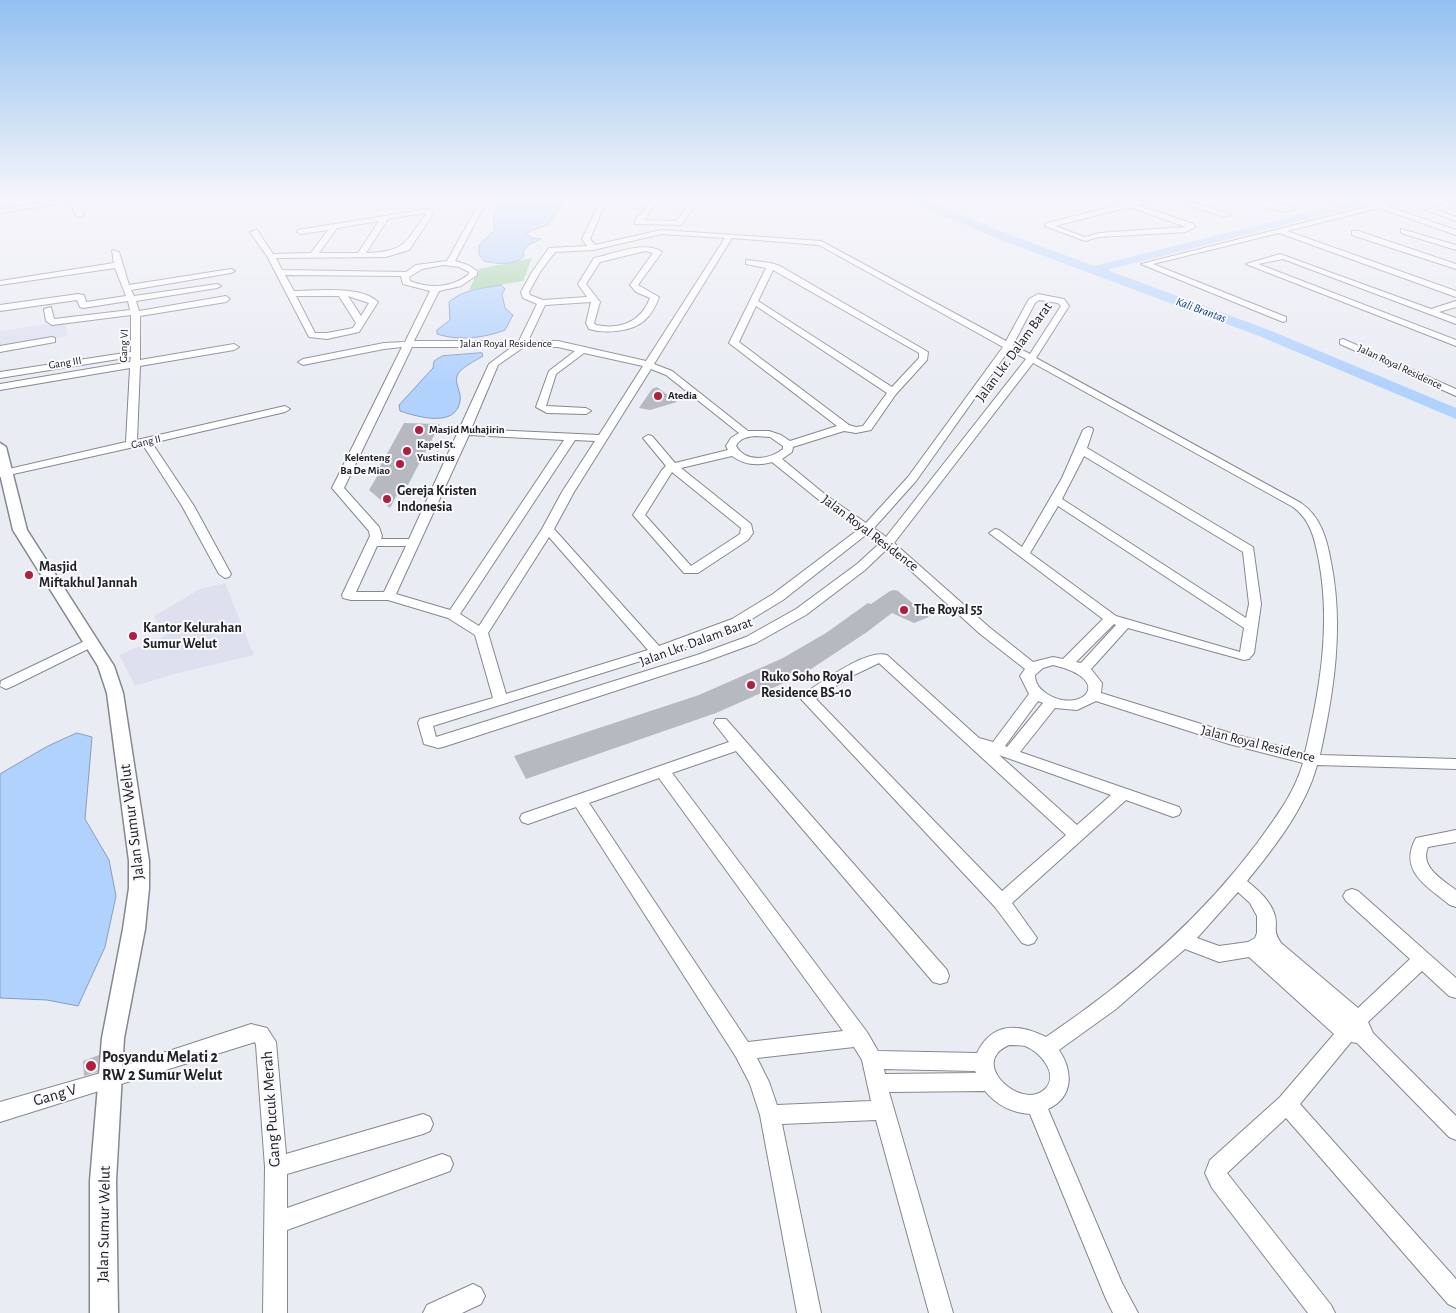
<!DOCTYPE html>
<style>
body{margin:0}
canvas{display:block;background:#eaecf4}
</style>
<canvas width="1456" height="1313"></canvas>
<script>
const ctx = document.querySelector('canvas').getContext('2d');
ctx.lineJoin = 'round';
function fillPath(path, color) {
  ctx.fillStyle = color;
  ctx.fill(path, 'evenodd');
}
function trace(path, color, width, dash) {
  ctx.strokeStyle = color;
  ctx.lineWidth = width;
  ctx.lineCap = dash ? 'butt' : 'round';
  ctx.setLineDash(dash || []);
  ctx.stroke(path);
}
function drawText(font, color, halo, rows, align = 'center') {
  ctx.font = font + ' "Alegreya Sans",sans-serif';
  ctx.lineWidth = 4;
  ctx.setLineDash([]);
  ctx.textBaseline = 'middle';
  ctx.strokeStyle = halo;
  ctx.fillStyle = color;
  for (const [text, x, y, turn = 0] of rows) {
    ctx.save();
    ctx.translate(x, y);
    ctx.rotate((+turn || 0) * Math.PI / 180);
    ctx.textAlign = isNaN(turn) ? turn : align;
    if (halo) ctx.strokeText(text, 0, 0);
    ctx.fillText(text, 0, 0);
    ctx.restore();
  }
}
const built = new Path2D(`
 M 65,321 L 68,336 L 0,348 L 0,331 Z
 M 225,583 L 254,655 L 174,674 L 135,686 L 119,655 L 167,635 L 154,616 L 200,589 Z`);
const green = new Path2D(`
 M 532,258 L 523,281 L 469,290 L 479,269 Z`);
const water = new Path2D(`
 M 501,200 L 566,200 L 547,226 L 538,228 L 526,233 L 532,238 L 541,239 L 530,244 L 523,251 L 524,256 C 514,266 497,264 484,261 L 479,254 L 479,245 L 495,230 C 492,219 494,209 501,200 Z
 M 501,285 L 505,289 L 502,294 L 505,308 L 513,315 L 505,330 C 485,338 458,341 437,334 L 437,330 L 450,320 L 449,302 C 462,290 483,288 501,285 Z
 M 482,353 L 483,356 C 475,361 462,367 458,374 C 453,382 462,392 460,401 C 456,428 418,417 400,411 L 399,405 L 433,368 L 434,361 L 442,356 Z
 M 77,733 L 92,737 L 85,819 L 109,860 L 116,896 L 105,947 L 78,1006 L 47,1000 L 0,998 L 0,774 L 46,747 Z`);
const river = new Path2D(`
 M 909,200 L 924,200 L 1006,233 L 1094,266 L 1359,200 L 1376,200 L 1375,202 L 1107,270 L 1269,330 L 1456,408 L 1456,419 L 1259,336 L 998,239 L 911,202 Z`);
const building = new Path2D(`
 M 657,387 L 677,402 L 650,410 L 639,408 L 652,389 Z
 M 404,423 L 440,424 L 408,485 L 402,485 L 390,508 L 369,490 L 381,470 L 378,470 Z
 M 894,590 L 898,591 L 929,617 L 914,623 L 892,613 L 867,632 L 802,675 L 716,713 L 526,779 L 514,756 L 699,695 L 783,658 L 826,633 L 868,603 L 871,604 L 890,591 Z
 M 99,1055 L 97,1072 L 84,1076 L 83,1061 Z`);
const minor = new Path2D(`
 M 59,200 L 75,200 L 81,206 L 84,215 L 77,217 L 70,202 L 0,213 L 0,209 Z
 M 481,200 L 487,200 L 455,261 L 468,265 L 477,271 L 477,275 L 461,286 L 439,291 L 414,341 L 519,341 L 537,304 L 523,298 L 521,292 L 532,272 L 549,248 L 587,246 L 582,239 L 601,200 L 607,200 L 590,239 L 595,245 L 661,230 L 821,241 L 1006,341 L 1029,299 L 1038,294 L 1064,299 L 1069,306 L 1036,358 L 1301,503 C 1321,517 1327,539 1331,562 C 1344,627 1334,691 1320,755 L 1456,759 L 1456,769 L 1317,765 C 1306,807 1274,848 1247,881 C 1258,890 1271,901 1275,916 C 1278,929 1272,929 1281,943 L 1358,1008 L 1410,959 L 1346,901 L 1343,896 L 1346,891 L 1352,889 L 1358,891 L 1456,978 L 1456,998 L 1449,996 L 1422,971 L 1368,1022 L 1373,1033 L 1456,1116 L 1456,1140 L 1449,1137 L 1357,1043 L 1351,1042 L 1300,1104 L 1456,1279 L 1456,1308 L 1448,1304 L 1286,1118 L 1227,1173 L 1331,1305 L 1335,1313 L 1308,1313 L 1212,1188 L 1205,1173 L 1210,1160 L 1280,1097 L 1334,1034 L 1249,957 L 1219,962 L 1185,949 L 1116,1009 L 1059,1050 C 1073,1071 1074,1097 1048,1109 L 1122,1283 L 1138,1313 L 1113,1313 L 1106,1299 L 1030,1114 C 1013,1113 996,1105 985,1091 L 889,1092 L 953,1313 L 929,1313 L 876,1120 L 782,1124 L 821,1313 L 797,1313 L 760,1115 L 750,1084 L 736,1057 L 576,807 L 528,824 L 522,822 L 520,818 L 522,814 L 729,742 L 714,723 L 716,719 L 726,719 L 947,970 L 949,976 L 947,982 L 940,984 L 933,982 L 736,751 L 672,773 L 867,1032 L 878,1051 L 977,1053 C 992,1022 1018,1023 1046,1037 C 1126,983 1199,921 1258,842 C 1276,817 1294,794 1303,763 L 1229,744 L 1096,701 L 1077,710 L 1055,708 L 1020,752 L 1179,807 L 1181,811 L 1179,815 L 1173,817 L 1126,800 L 1012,903 L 1037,938 L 1034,943 L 1028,945 L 1022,943 L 995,907 L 800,698 L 802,695 C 821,683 865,649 887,655 L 979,738 L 993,742 L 1029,694 L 1020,676 L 1025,669 L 979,633 L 887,549 L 865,570 L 806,615 L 756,643 L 707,661 L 443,747 L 438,748 L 424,744 L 418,723 L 420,719 L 493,698 L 475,635 L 448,618 L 388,600 L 351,600 L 343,598 L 342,595 L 370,536 L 369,531 L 332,488 L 402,347 L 384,349 L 303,365 L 298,362 L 303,359 L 384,343 L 405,342 L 430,291 L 403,284 L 401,276 L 285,275 L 294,291 C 316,291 361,285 378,302 L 359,332 L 327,339 L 309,337 L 267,256 L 250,232 L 257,230 L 273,254 L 311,253 L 328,230 L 301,234 L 297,232 L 298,230 L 428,209 L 434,213 L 409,250 L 386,257 L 276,258 L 282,270 L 406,272 L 416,265 L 447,261 ZM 424,213 L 426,214 C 405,243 405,252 366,253 L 388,219 ZM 379,221 L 358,253 L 319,253 L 337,228 ZM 661,234 L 725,238 L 646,361 L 558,341 L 528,341 L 545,305 L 591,302 L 586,323 L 589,329 C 605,334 632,332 645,320 C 652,314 656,305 659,297 L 638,285 L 662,252 C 645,240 613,254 594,258 L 578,284 L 587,297 L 543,300 L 530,295 L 529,292 L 540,272 L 555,252 L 593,250 ZM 732,238 L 819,245 L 1003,347 L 908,477 L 866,523 L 827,496 L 782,459 L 792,452 L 793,447 L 844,431 L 856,433 L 871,430 L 896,394 L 927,360 L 928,352 L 780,266 L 771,263 L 746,260 L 746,264 L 766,268 L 729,343 L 837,426 L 790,441 L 781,435 L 769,431 L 748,431 L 672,371 L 654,364 ZM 645,251 L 653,253 L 630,285 L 636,292 L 650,298 C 641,322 620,330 596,325 L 594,323 L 600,302 L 586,284 L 600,262 ZM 443,265 L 459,267 L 469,272 L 469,274 C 452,288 430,289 410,281 L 409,277 L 422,269 ZM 773,270 L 919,353 L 919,358 L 892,387 L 758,301 ZM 296,296 L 339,296 L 356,323 L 353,328 L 327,333 L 315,333 ZM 348,296 L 369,303 L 361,316 ZM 1039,300 L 1058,303 L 1061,306 L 1030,354 L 1013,345 L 1035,303 ZM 756,306 L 887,393 L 863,426 L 856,427 L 849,425 L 739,342 ZM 412,347 L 512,347 L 489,364 L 409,539 L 381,539 L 382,536 L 379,527 L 344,488 ZM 524,347 L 558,347 L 575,351 L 549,371 L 536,407 L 547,413 L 586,414 L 591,411 L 586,408 L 546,406 L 556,374 L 584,353 L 643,366 L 599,435 L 471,429 L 498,365 ZM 1009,350 L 1026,359 L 886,537 L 874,528 L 916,481 ZM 1033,363 L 1293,507 C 1311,520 1315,540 1319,561 C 1331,626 1320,689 1305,753 L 1237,735 L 1101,693 L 1102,683 L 1091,669 L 1128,628 L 1244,660 L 1249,659 L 1254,653 L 1261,604 L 1253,547 L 1087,448 L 1093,430 L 1092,428 L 1088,427 L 1083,430 L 1062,478 L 1022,547 L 999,530 L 995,529 L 989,533 L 1103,619 L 1063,659 L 1053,657 L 1033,662 L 989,627 L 894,543 ZM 651,369 L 666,375 L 739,433 L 731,438 L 726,446 L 728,450 L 675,463 L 652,436 L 648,435 L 643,438 L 666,466 L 662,470 L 633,515 L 684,573 L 698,573 L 748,540 L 753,533 L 751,524 L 681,468 L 732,456 C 744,465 758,466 772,462 L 819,500 L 859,529 L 773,594 L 732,619 L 659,646 L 554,529 L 574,492 ZM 469,435 L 564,440 L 450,610 L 396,594 ZM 755,436 L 770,437 L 783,446 L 783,449 C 769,460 746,463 736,446 C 740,438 747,437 755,436 ZM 575,440 L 595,441 L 562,492 L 542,529 L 479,626 L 460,614 ZM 1084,456 L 1243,552 L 1249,604 L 1246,618 L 1062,499 ZM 672,472 L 741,528 L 740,534 L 691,566 L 645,515 ZM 1058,506 L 1244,628 L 1240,652 L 1116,616 L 1030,553 ZM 867,534 L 880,543 L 857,564 L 796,609 L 746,637 L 697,655 L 436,737 L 433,726 L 695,644 L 742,625 L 783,600 ZM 549,537 L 648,650 L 506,694 L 488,633 ZM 377,546 L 406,546 L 384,592 L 356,592 ZM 1114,624 L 1116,625 L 1081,663 L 1076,662 ZM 879,663 L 1066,835 L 1002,891 L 816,699 L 850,677 ZM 1053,665 C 1117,680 1081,715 1047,694 C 1040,689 1035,684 1035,675 L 1043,668 ZM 1038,701 L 1043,703 L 1007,747 L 1005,746 ZM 999,755 L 1111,795 L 1077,825 ZM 659,778 L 843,1031 L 748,1042 L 589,803 ZM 1238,892 L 1250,903 L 1257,916 L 1257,933 L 1255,938 L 1248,942 L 1219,946 L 1197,938 ZM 1009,1045 C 1014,1045 1020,1045 1025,1046 C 1039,1051 1059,1073 1046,1088 C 1026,1110 981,1074 997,1054 C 999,1050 1005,1047 1009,1045 ZM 854,1047 L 862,1060 L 871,1101 L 777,1105 L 769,1082 L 757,1058 ZM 884,1069 L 975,1071 L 976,1073 L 885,1074 Z
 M 653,200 L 659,200 L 644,220 L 676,221 L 693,200 L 699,200 L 681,225 L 635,224 L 635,220 Z
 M 1114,200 L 1131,202 L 1152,200 L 1151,201 L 1138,205 L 1193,224 L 1195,227 L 1186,232 L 1099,237 L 1085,241 L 1045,226 L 1047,223 L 1123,204 ZM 1130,207 L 1186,227 L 1099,233 L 1085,237 L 1055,226 Z
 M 1177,200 L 1186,200 L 1231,215 L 1224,217 L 1178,201 Z
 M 1249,200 L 1268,200 L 1295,209 L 1283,212 L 1250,201 Z
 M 1322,200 L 1354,200 C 1346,205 1329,206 1322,200 Z
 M 1394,200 L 1404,200 L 1387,206 L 1456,230 L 1456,235 L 1379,208 L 1287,231 L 1456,291 L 1456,297 L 1279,233 L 1153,264 L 1286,317 L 1286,321 L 1283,322 L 1141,264 Z
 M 1456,200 L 1456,204 L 1437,210 L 1456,217 L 1456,221 L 1426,210 Z
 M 1401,229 L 1456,245 L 1456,250 L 1401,233 Z
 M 1352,231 L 1358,231 L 1456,264 L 1456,269 L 1352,235 Z
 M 112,250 L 119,252 L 129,285 L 231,269 L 235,271 L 231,273 L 131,290 L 134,296 L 217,284 L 221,286 L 217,288 L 136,301 L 139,311 L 226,296 L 230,299 L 226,302 L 140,316 L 140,360 L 234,344 L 239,347 L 234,350 L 140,366 L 137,440 L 285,406 L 290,409 L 285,412 L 152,443 L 194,506 L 231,574 L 229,577 L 225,578 L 219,574 L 182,506 L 143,445 L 0,477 L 0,471 L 126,442 L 130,368 L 0,390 L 0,384 L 130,362 L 131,357 L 0,378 L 0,372 L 131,352 L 131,315 L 52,325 L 46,321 L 44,309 L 51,307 L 54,319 L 130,310 L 128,301 L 83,308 L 80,307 L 77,300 L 0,311 L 0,305 L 78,294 L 84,295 L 86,302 L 126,296 L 115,268 L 0,285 L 0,281 L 114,263 Z
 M 1280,254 L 1431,309 L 1456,301 L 1456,307 L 1439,312 L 1456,318 L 1456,324 L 1283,259 L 1258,264 L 1456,340 L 1456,346 L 1246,264 Z
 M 52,337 L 55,338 L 55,342 L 0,352 L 0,346 Z
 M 1343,339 L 1456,389 L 1456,396 L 1340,344 L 1340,340 Z
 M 91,638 L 98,642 L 96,645 L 11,687 L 6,689 L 0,686 L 1,681 Z
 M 1456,830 L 1456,842 L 1428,847 C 1419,867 1443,880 1456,890 L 1456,907 L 1450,905 C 1427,886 1398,871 1416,838 Z
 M 251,1024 L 267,1028 L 276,1042 L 286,1154 L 423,1114 L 430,1117 L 433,1124 L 430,1131 L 423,1134 L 287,1174 L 287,1208 L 442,1154 L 450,1157 L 453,1164 L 450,1171 L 442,1174 L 287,1230 L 287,1313 L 263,1313 L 265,1167 L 256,1045 L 255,1042 L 0,1122 L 0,1102 L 111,1070 Z
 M 473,1284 L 481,1288 L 485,1296 L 481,1304 L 462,1313 L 423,1313 L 427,1305 Z`);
const tertiary = new Path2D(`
 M 0,443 L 6,447 L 27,530 L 114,666 L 123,693 L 149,861 L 149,888 L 145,929 L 124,1038 L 116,1181 L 118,1313 L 90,1313 L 90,1181 L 102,1038 L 123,929 L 129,888 L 129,861 L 107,693 L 98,666 L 13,530 L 0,474 Z`);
const markers = [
 [658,396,5,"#b11e40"],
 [419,430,5,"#b11e40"],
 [407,451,5,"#b11e40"],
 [400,464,5,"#b11e40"],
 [387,499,5,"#b11e40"],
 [29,575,5,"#b11e40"],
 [904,610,5,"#b11e40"],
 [133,636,5,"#b11e40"],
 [751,685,5,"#b11e40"],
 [91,1066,6,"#b11e40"]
];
const farStreetnames = [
 ["Jalan Royal Residence",506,344],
 ["Gang VI",124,346,-88],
 ["Gang III",65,363,-9],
 ["Jalan Royal Residence",1400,367,25],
 ["Gang II",146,442,-13]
];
const farPoinames = [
 ["Atedia",668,396],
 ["Masjid Muhajirin",429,430],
 ["Kapel St.",417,445],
 ["Yustinus",417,458],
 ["Kelenteng",390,458,"right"],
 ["Ba De Miao",390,471,"right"]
];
const farWaternames = [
 ["Kali Brantas",1201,310,20]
];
const streetNames = [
 ["Jalan Lkr. Dalam Barat",1014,352,-54],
 ["Jalan Royal Residence",870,533,37],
 ["Jalan Lkr. Dalam Barat",696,642,-20],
 ["Jalan Royal Residence",1258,744,14]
];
const poiNames = [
 ["Gereja Kristen",397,491],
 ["Indonesia",397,507],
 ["Masjid",39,567],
 ["Miftakhul Jannah",39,583],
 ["The Royal 55",914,610],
 ["Kantor Kelurahan",143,628],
 ["Sumur Welut",143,644],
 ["Ruko Soho Royal",761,677],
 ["Residence BS-10",761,693]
];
const nearStreetnames = [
 ["Jalan Sumur Welut",132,822,-97],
 ["Gang V",55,1095,-16],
 ["Gang Pucuk Merah",271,1109,-94],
 ["Jalan Sumur Welut",104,1224,-89]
];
const nearPoinames = [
 ["Posyandu Melati 2",102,1057],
 ["RW 2 Sumur Welut",102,1075]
];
fillPath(built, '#dee0f0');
fillPath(green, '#a1d2a6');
fillPath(water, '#b2d2fe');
trace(water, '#869dbd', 1);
fillPath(river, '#b2d2fe');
fillPath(building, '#b7b9c1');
trace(minor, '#86878f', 2);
trace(tertiary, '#86878f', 3);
fillPath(minor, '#fff');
fillPath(tertiary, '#fff');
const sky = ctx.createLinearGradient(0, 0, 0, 383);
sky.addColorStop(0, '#92c0f1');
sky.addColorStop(0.52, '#f6f6fa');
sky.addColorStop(1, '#f6f6fa00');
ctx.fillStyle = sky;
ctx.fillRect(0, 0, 1456, 383);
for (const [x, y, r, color] of markers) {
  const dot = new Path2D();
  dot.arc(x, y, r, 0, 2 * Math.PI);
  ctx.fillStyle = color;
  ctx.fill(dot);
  trace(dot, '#f9f9fe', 2);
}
drawText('11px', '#212124', '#f9f9fe', farStreetnames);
drawText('bold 11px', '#212124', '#f9f9fe', farPoinames, 'left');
drawText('italic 12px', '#0c407e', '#f9f9fe', farWaternames);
drawText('14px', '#212124', '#f9f9fe', streetNames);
drawText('bold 14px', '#212124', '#f9f9fe', poiNames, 'left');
drawText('16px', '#212124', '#f9f9fe', nearStreetnames);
drawText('bold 16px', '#212124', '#f9f9fe', nearPoinames, 'left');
</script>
